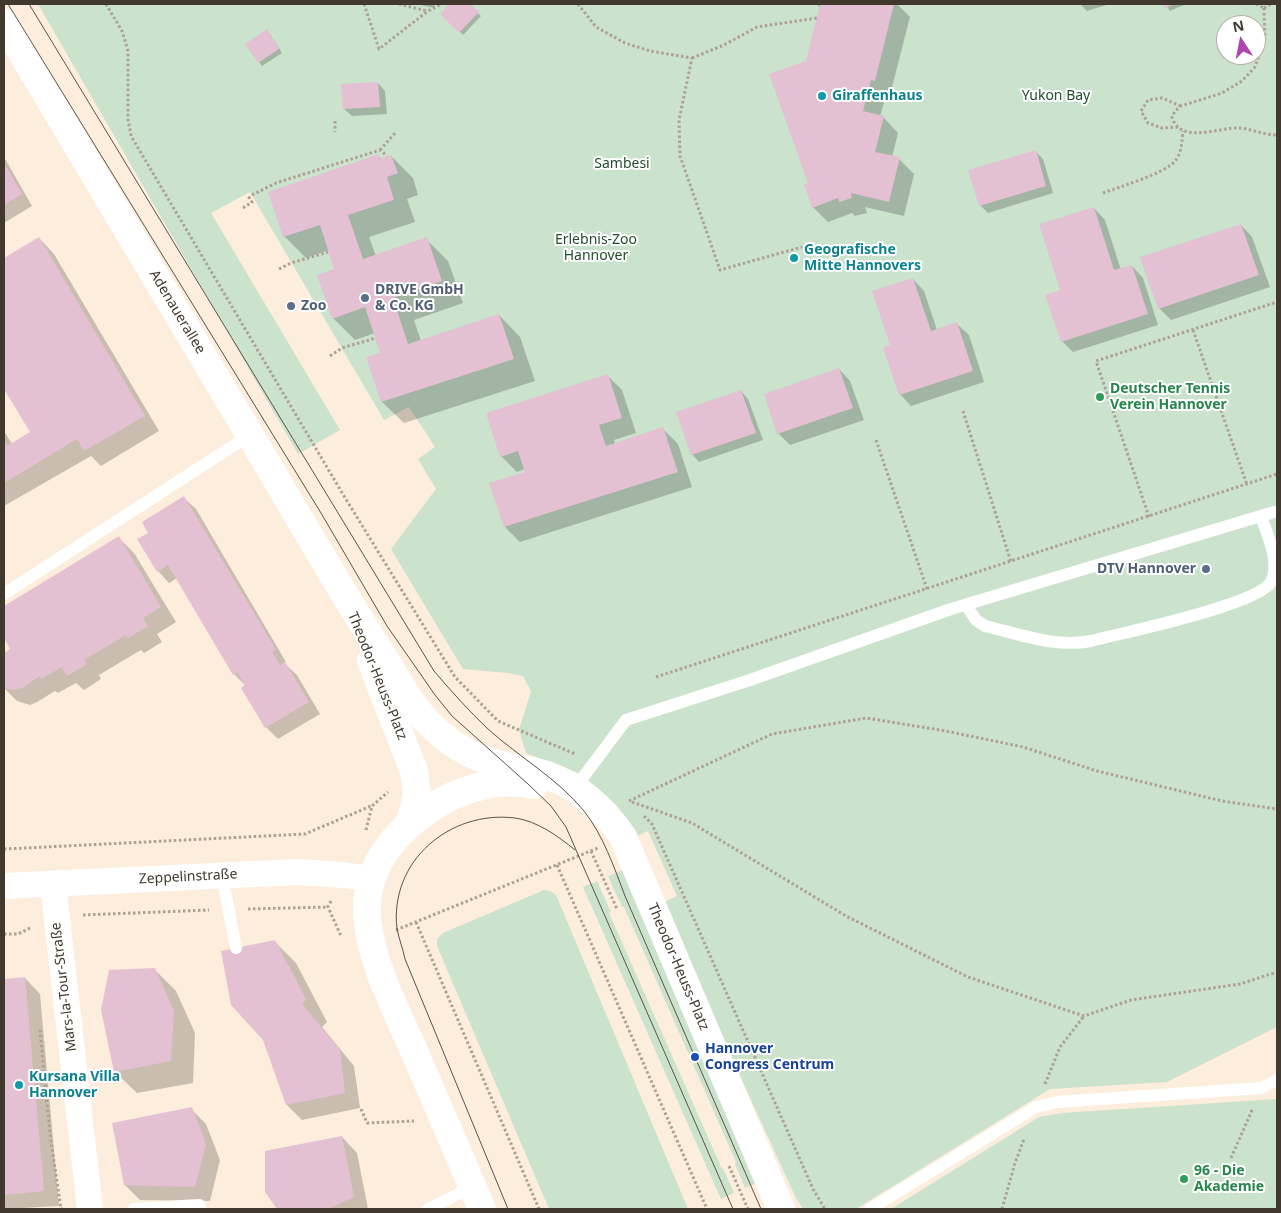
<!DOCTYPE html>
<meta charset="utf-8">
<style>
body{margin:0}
#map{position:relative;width:1281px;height:1213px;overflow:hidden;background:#fceddc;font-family:"Noto Sans",sans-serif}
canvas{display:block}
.frame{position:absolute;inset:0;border:5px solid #42392e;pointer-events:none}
.north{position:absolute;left:1216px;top:15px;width:50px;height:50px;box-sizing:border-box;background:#fff;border:1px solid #b3b0ab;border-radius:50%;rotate:349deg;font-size:14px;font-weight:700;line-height:20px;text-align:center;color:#42392e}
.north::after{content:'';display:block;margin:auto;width:18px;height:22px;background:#ac47ab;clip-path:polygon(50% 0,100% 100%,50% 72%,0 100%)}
</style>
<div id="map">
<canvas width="1281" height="1213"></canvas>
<div class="frame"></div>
<div class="north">N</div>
</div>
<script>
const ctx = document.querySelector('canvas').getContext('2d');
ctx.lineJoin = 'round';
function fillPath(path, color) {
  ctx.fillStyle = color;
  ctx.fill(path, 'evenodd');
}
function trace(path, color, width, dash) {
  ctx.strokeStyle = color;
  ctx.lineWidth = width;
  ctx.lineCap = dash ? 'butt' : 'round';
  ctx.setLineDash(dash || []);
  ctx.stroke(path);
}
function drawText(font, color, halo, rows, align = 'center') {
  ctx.font = font + ' "Noto Sans",sans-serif';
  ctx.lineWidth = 4;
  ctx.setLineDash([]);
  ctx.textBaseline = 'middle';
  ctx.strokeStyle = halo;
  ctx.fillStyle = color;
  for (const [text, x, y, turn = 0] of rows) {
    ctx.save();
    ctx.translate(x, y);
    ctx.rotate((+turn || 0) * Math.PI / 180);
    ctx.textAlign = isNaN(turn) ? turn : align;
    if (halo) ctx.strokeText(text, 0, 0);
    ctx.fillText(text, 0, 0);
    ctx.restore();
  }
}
const green = new Path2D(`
 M 38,4 L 1277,4 L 1277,1027 L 1167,1082 L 1050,1089 L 856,1209 L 803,1209 L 796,1198 C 751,1100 706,1002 664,902 L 677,896 L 648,831 L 635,837 L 617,806 L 581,774 L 526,753 L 519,730 L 531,691 L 523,676 L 508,673 L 463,669 L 391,549 L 436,489 L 418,459 L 435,447 L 409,407 L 384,420 L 250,192 L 211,213 L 340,430 L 298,454 ZM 1226,25 L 1256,25 L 1256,55 L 1226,55 Z
 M 623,870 L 759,1182 L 745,1188 L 735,1164 L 736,1162 L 624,907 L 622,907 L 608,876 Z
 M 597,881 L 611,912 L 609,913 L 722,1169 L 723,1168 L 734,1193 L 721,1199 L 583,887 Z
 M 544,890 L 550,891 L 556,895 L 688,1209 L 549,1209 L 437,946 L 437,939 L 443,933 Z
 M 1277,1099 L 1277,1209 L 891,1209 L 1039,1117 L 1062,1113 Z`);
const shadow = new Path2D(`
 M 416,4 L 435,4 L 434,8 Z
 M 451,4 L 468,4 L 481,16 L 463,35 L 442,14 Z
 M 816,4 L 897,4 L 910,17 L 890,95 L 886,94 L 880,117 L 883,117 L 898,133 L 892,157 L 899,159 L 914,174 L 904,216 L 865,207 L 867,213 L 855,216 L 852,213 L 828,222 L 813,207 L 809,184 L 807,62 L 820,8 Z
 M 1080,4 L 1110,4 L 1087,11 Z
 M 1165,4 L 1186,4 L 1170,11 Z
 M 270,34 L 282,53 L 262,66 L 259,62 Z
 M 378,83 L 385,91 L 387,114 L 352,116 L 344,109 Z
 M 1035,151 L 1043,159 L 1053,193 L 988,213 L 981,206 L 970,171 Z
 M 378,156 L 382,159 L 391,156 L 413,178 L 418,195 L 407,199 L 415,222 L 369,237 L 376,256 L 426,239 L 448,261 L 463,303 L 414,320 L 421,341 L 499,315 L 520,337 L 535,381 L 404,423 L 382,402 L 382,353 L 375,333 L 355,340 L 333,318 L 336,270 L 329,250 L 306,258 L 284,236 Z
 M 4,157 L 32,206 L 4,223 Z
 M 1094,208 L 1105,220 L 1121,270 L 1132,266 L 1143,278 L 1158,325 L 1073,352 L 1062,341 L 1062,291 Z
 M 1241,225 L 1252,237 L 1270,287 L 1171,320 L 1159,308 Z
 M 39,238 L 54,254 L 159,431 L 101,466 L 91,456 L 4,506 L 4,431 L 12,444 L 31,433 L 4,386 L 4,259 Z
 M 913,279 L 924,291 L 937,330 L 957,324 L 969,335 L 984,382 L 911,406 L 900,394 L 891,345 Z
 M 839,369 L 850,381 L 864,420 L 790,445 L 779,434 L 765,395 Z
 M 607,375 L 622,390 L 636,433 L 614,440 L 615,444 L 663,429 L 678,444 L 692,487 L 520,542 L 505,527 L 491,484 L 527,472 L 525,469 L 517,472 L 502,457 L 488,414 Z
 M 741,391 L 748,399 L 763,440 L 699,462 L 692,454 Z
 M 184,498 L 196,509 L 286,662 L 284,663 L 297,675 L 320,714 L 278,739 L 266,727 L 246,686 L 234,674 L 177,578 L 169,583 L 158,571 L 150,533 Z
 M 119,538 L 134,553 L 176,622 L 157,634 L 162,642 L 144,653 L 141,650 L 99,675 L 101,679 L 84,690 L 76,683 L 58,693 L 55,691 L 37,702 L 30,705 L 17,701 L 4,688 L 4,654 L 12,649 L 4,636 L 4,607 Z
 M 274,941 L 296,963 L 327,1022 L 322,1027 L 354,1066 L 360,1108 L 302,1120 L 287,1105 Z
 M 154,969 L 176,991 L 195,1033 L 193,1083 L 137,1093 L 115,1072 L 103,1010 Z
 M 25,978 L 40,994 L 59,1206 L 4,1209 L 4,980 Z
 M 191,1109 L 206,1124 L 220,1160 L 210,1201 L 140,1200 L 125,1185 Z
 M 342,1137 L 357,1153 L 368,1209 L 279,1209 L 266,1191 Z`);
const building = new Path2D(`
 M 449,4 L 470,4 L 479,12 L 459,33 L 440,14 Z
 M 820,4 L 894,4 L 875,81 L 871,80 L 863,111 L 884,116 L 875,152 L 900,157 L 889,202 L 851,193 L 852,198 L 839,202 L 838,198 L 812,208 L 804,184 L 808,183 L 769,74 L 806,61 Z
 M 1163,4 L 1175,4 L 1165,8 Z
 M 267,29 L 279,49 L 258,63 L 245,44 Z
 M 378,82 L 380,107 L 343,109 L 341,84 Z
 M 1036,150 L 1046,186 L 979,206 L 968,170 Z
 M 379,154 L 380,159 L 391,155 L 398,173 L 387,177 L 394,200 L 348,215 L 363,259 L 427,237 L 442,281 L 393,298 L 408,344 L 499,314 L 514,359 L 381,402 L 366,357 L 380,353 L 365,307 L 332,319 L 317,275 L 334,269 L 320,225 L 283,237 L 268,192 Z
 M 4,163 L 22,194 L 4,205 Z
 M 1094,207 L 1114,270 L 1132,265 L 1148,314 L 1061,342 L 1045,295 L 1060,290 L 1039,224 Z
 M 1241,224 L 1259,275 L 1158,309 L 1140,257 Z
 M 39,237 L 145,416 L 84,451 L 77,439 L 4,483 L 4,440 L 7,446 L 30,432 L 4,389 L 4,258 Z
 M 913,278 L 931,331 L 957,322 L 973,371 L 899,395 L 883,347 L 890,345 L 872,291 Z
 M 839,368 L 853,408 L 777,434 L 764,394 Z
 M 608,374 L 622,418 L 599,425 L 606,446 L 663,427 L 678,472 L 504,527 L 489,483 L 525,472 L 518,451 L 500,457 L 486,413 Z
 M 741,390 L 756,433 L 691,455 L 676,412 Z
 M 184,496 L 276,650 L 272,652 L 280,665 L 285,662 L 309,702 L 265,728 L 241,688 L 245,685 L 237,672 L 233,675 L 168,565 L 157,572 L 137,539 L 148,533 L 142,522 Z
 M 119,536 L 161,607 L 143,618 L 148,626 L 128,638 L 126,635 L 84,660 L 87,664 L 67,676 L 62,667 L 41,679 L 40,676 L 22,688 L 14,690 L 4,688 L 4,653 L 10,649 L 4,638 L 4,606 Z
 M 275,940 L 306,999 L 302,1004 L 340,1050 L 345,1093 L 286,1105 L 263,1040 L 231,1005 L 221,951 Z
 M 155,968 L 174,1011 L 171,1061 L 114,1072 L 101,1010 L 109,970 Z
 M 25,977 L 44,1191 L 4,1195 L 4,979 Z
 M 192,1107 L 206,1144 L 195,1187 L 124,1185 L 112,1123 Z
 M 342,1136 L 354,1197 L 328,1209 L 277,1209 L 265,1192 L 265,1151 Z`);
const path = new Path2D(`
 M 106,4 L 122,31 L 128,51 L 128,119 L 131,136 L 344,496 L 455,677 L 498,721 L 575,754
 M 364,4 L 379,49 L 428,11 L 442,4
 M 399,4 L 427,11
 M 578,4 L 596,27 L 625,43 L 650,51 L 692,58 L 679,120 L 680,156 L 720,270 L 802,247
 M 1256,4 L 1264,8
 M 1264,8 L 1265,38 L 1255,67 L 1242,81 L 1222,93 L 1181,106 L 1175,111 L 1172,117 C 1180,145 1219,127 1239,128 C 1252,129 1264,135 1277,135
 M 1264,8 L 1271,4
 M 692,58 L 724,45 L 757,27 L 817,18
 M 335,121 L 335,132
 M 1178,127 L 1162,128 L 1148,123 L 1141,111 L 1148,100 L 1162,98 L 1181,106
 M 380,150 L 396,132
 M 1103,193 C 1119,187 1166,173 1175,161 C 1182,153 1182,140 1183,131
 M 243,208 L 252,202 L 249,198 L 252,195 L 276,183 L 380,150 L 387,156
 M 279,269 L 291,263 L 328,252
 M 1193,330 L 1247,485
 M 330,356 L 342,348 L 376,338
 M 963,411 L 1011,562
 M 876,440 L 927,589
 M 1149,517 L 1096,361 L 1277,302
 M 656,677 L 1277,474
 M 629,801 L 772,734 L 866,718 L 946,731 L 1023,747 L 1097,771 L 1222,801 L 1277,809
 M 632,802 L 692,823 L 846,916 L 968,977 L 1084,1016 L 1131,1000 L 1240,984 L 1277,972
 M 644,816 L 652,824 L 813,1189 L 825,1209
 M 366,830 L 372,806 L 388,792
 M 4,849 L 305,834 L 371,806
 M 591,851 L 617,909
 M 557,865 L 707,1209
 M 331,901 L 328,907 L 341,936
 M 248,909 L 328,907
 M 83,915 L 209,910
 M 416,922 L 539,1209
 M 396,930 L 598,848
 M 4,934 L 18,934 L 32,927
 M 40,1030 L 50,1134 L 61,1209 L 63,1209
 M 1045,1084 L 1060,1047 L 1084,1016
 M 361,1109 L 367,1123 L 414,1121
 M 1231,1158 L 1253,1108
 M 729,1166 L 748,1209
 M 1002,1209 L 1015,1163 L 1024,1139`);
const service = new Path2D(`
 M 4,594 L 250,435
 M 966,605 L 976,620 L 985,626 C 1019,634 1056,648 1091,641 C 1121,633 1258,605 1271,582 C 1281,562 1267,535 1261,516
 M 575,788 L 626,720 L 750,680 L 951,609 L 1274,512
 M 222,875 L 236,948
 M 134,1209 L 199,1205 L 201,1209
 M 428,1209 L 472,1187
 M 870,1209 L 1036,1107 L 1057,1102 L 1261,1088 L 1277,1080`);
const minor = new Path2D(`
 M 53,884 L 90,1209
 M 4,886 L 297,872 L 343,875 L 371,879`);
const tertiary = new Path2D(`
 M 4,23 C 92,171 181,319 269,467 C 306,530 342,592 381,653 C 393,672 404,693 418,711 C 440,739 471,758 505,766 C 519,769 533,770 547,775 C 579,787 604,809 623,837 L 781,1209
 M 371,661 L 414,771 L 417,793 L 414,809 L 409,823
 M 482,1209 C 461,1159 439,1109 418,1060 C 398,1013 360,945 368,895 C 373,860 396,833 424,813 C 455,790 496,777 534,785`);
const tram = new Path2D(`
 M 8,4 L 321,513 L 387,626 L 435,695 L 452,716 L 528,784 L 551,806 L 566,827 L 733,1209
 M 29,4 L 434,671 C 451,691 469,711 488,729 C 519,757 557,778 584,811 C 603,835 614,867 625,896 L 761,1209
 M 508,1209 L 405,959 C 403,949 399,939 397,929 C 389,861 450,810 515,818 C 537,821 558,836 575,850`);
const markers = [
 [822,96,5,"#0f9aa8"],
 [794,258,5,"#0f9aa8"],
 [365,298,5,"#5c6f8a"],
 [291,306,5,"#5c6f8a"],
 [1100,397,5,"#2e9e5b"],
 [1206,569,5,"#5c6f8a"],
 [695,1057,5,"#1a4fb4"],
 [19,1085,5,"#0f9aa8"],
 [1184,1179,5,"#2e9e5b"]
];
const cultureNames = [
 ["Giraffenhaus",832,96],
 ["Geografische",804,250],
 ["Mitte Hannovers",804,266],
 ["Kursana Villa",29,1077],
 ["Hannover",29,1093]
];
const parkNames = [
 ["Yukon Bay",1056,96],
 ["Sambesi",622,164],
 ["Erlebnis-Zoo",596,240],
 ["Hannover",596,256]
];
const serviceNames = [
 ["DRIVE GmbH",375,290],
 ["& Co. KG",375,306],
 ["Zoo",301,306],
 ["DTV Hannover",1196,569,"right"]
];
const streetNames = [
 ["Adenauerallee",177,312,59],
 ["Theodor-Heuss-Platz",377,676,68],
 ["Zeppelinstraße",188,877,-3],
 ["Theodor-Heuss-Platz",678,967,67],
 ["Mars-la-Tour-Straße",64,987,-97]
];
const leisureNames = [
 ["Deutscher Tennis",1110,389],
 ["Verein Hannover",1110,405],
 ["96 - Die",1194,1171],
 ["Akademie",1194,1187]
];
const transitNames = [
 ["Hannover",705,1049],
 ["Congress Centrum",705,1065]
];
fillPath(green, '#cbe2cc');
fillPath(shadow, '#0003');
fillPath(building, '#e3c0d2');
trace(path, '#aea193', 3, [2.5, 2.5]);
trace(service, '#fff', 12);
trace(minor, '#fff', 26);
trace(tertiary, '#fff', 28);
trace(tram, '#5c5246', 1);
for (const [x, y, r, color] of markers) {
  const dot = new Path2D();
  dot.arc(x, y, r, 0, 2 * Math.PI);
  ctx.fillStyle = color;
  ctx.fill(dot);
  trace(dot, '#fff', 2);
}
drawText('bold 14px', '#0d838f', '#fff', cultureNames, 'left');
drawText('14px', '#234c29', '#fff', parkNames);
drawText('bold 14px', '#4e5e75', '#fff', serviceNames, 'left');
drawText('14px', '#42392e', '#fff', streetNames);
drawText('bold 14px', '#27864d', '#fff', leisureNames, 'left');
drawText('bold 14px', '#164399', '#fff', transitNames, 'left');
</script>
